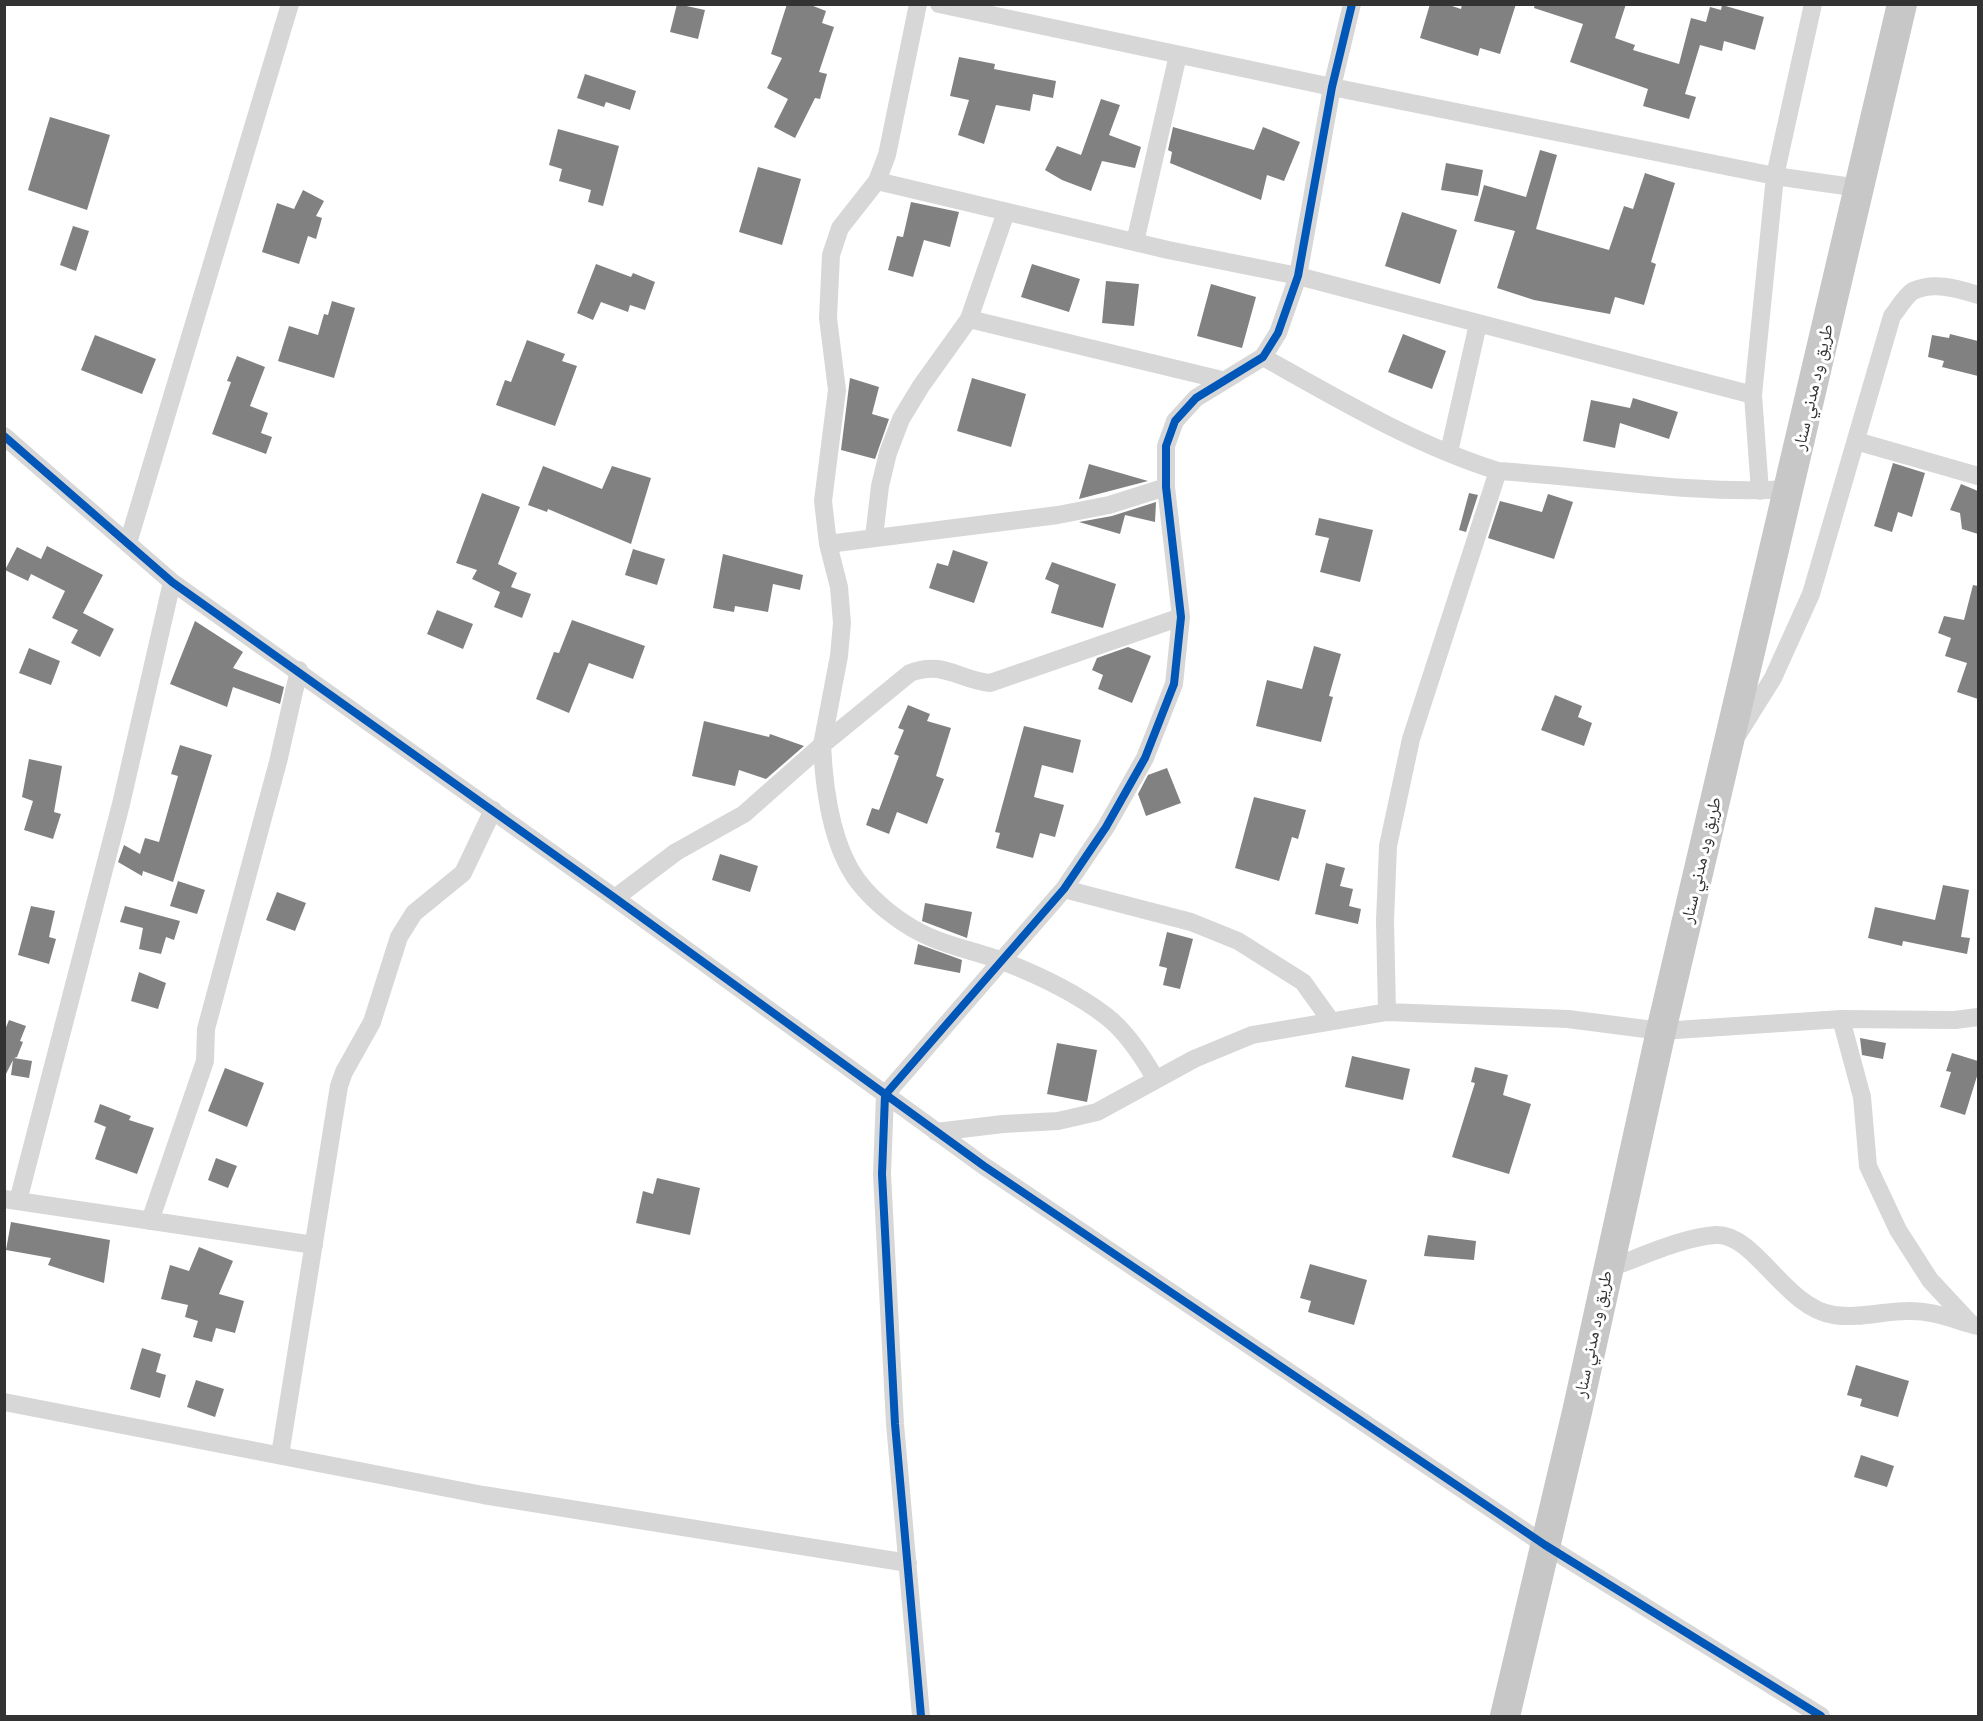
<!DOCTYPE html>
<meta charset="utf-8">
<style>
body{margin:0}
#map{position:relative;width:1983px;height:1721px;overflow:hidden;background:#fff;font-family:Lato,sans-serif}
canvas{display:block}
.frame{position:absolute;inset:0;border:6px solid #333;pointer-events:none}
</style>
<div id="map">
<canvas width="1983" height="1721"></canvas>
<div class="frame"></div>
</div>
<script>
const ctx = document.querySelector('canvas').getContext('2d');
ctx.lineJoin = 'round';
function fillPath(path, color) {
  ctx.fillStyle = color;
  ctx.fill(path, 'evenodd');
}
function trace(path, color, width, dash) {
  ctx.strokeStyle = color;
  ctx.lineWidth = width;
  ctx.lineCap = dash ? 'butt' : 'round';
  ctx.setLineDash(dash || []);
  ctx.stroke(path);
}
function drawText(font, color, halo, rows, align = 'center') {
  ctx.font = font + ' Lato,"Noto Naskh Arabic",sans-serif';
  ctx.lineWidth = 6;
  ctx.setLineDash([]);
  ctx.textBaseline = 'middle';
  ctx.strokeStyle = halo;
  ctx.fillStyle = color;
  for (const [text, x, y, turn = 0] of rows) {
    ctx.save();
    ctx.translate(x, y);
    ctx.rotate((+turn || 0) * Math.PI / 180);
    ctx.textAlign = isNaN(turn) ? turn : align;
    if (halo) ctx.strokeText(text, 0, 0);
    ctx.fillText(text, 0, 0);
    ctx.restore();
  }
}
const building = new Path2D(`
 M 677,4 L 705,10 L 698,39 L 670,32 Z
 M 787,4 L 808,4 L 826,11 L 822,23 L 834,27 L 819,72 L 827,74 L 820,99 L 815,98 L 795,138 L 774,127 L 788,99 L 767,88 L 782,58 L 771,54 Z
 M 1430,4 L 1446,4 L 1461,9 L 1462,4 L 1516,4 L 1500,54 L 1480,48 L 1478,56 L 1420,38 Z
 M 1535,4 L 1626,4 L 1615,38 L 1635,45 L 1633,50 L 1679,64 L 1691,18 L 1706,22 L 1710,7 L 1721,10 L 1722,5 L 1764,17 L 1755,50 L 1724,41 L 1722,51 L 1700,45 L 1685,94 L 1696,97 L 1689,119 L 1643,106 L 1648,89 L 1570,62 L 1583,24 L 1534,8 Z
 M 959,57 L 995,64 L 994,69 L 1056,81 L 1053,98 L 1033,94 L 1030,111 L 996,105 L 984,144 L 958,135 L 969,100 L 950,96 Z
 M 585,74 L 636,91 L 630,110 L 606,102 L 604,107 L 577,98 Z
 M 1101,99 L 1120,105 L 1109,135 L 1141,147 L 1135,168 L 1102,161 L 1091,191 L 1062,180 L 1045,170 L 1057,146 L 1081,155 Z
 M 50,117 L 110,135 L 87,210 L 28,190 Z
 M 1173,127 L 1254,150 L 1263,127 L 1300,142 L 1284,181 L 1267,175 L 1261,200 L 1170,163 L 1172,152 L 1168,150 Z
 M 558,129 L 619,146 L 603,206 L 588,202 L 591,190 L 559,181 L 562,169 L 549,165 Z
 M 1540,150 L 1557,155 L 1536,229 L 1609,250 L 1624,206 L 1633,209 L 1645,173 L 1675,183 L 1651,262 L 1656,264 L 1644,305 L 1615,297 L 1610,314 L 1534,300 L 1497,288 L 1515,231 L 1474,221 L 1484,185 L 1526,197 Z
 M 1446,163 L 1483,170 L 1478,196 L 1441,190 Z
 M 758,167 L 801,179 L 782,245 L 739,232 Z
 M 303,190 L 324,201 L 316,216 L 322,218 L 316,239 L 308,236 L 299,264 L 262,252 L 277,203 L 294,209 Z
 M 911,202 L 959,212 L 950,247 L 924,240 L 913,277 L 888,270 L 897,236 L 903,237 Z
 M 1402,212 L 1457,230 L 1440,284 L 1385,266 Z
 M 73,226 L 89,231 L 76,271 L 60,265 Z
 M 596,264 L 631,277 L 633,273 L 655,282 L 645,310 L 630,305 L 628,312 L 601,302 L 593,320 L 577,313 Z
 M 1032,264 L 1080,279 L 1069,312 L 1021,297 Z
 M 1106,281 L 1139,284 L 1134,326 L 1102,323 Z
 M 1211,284 L 1256,297 L 1242,348 L 1197,336 Z
 M 332,301 L 355,308 L 334,378 L 278,361 L 289,326 L 318,335 L 324,314 L 328,315 Z
 M 1403,334 L 1446,351 L 1432,389 L 1388,372 Z
 M 1950,334 L 1978,341 L 1978,376 L 1942,367 L 1944,361 L 1928,357 L 1932,335 L 1949,338 Z
 M 95,335 L 156,359 L 142,394 L 81,370 Z
 M 527,340 L 565,354 L 562,361 L 577,366 L 555,426 L 496,405 L 505,380 L 511,382 Z
 M 237,356 L 265,367 L 250,406 L 268,413 L 261,433 L 272,437 L 266,454 L 212,434 L 231,382 L 227,381 Z
 M 850,378 L 879,387 L 872,414 L 889,419 L 875,459 L 841,450 Z
 M 972,378 L 1026,394 L 1011,447 L 957,431 Z
 M 1633,398 L 1678,412 L 1669,439 L 1620,423 L 1615,448 L 1583,441 L 1591,400 L 1630,408 Z
 M 1893,463 L 1925,473 L 1912,517 L 1898,512 L 1892,532 L 1874,526 Z
 M 1089,464 L 1148,481 L 1079,499 Z
 M 543,466 L 602,489 L 612,466 L 651,478 L 631,544 L 548,509 L 547,512 L 528,505 Z
 M 1961,484 L 1978,491 L 1978,534 L 1962,529 L 1960,513 L 1950,510 Z
 M 482,493 L 520,507 L 498,564 L 517,573 L 511,587 L 531,594 L 522,618 L 494,607 L 500,592 L 472,579 L 477,570 L 456,563 Z
 M 1469,493 L 1478,495 L 1466,532 L 1459,530 Z
 M 1548,494 L 1573,502 L 1554,559 L 1488,538 L 1500,501 L 1542,512 Z
 M 1156,502 L 1155,522 L 1125,515 L 1120,534 L 1079,522 L 1112,516 Z
 M 1319,518 L 1373,530 L 1360,582 L 1320,572 L 1329,538 L 1315,535 Z
 M 47,546 L 103,575 L 83,613 L 114,629 L 100,657 L 71,643 L 78,630 L 52,618 L 65,591 L 31,574 L 28,581 L 5,570 L 17,547 L 41,559 Z
 M 633,549 L 665,559 L 657,585 L 625,575 Z
 M 953,550 L 988,562 L 974,603 L 929,588 L 937,563 L 948,566 Z
 M 723,554 L 803,575 L 800,590 L 773,584 L 768,612 L 735,606 L 734,612 L 713,608 Z
 M 1052,562 L 1116,584 L 1103,628 L 1051,613 L 1059,585 L 1045,579 Z
 M 1973,585 L 1978,586 L 1978,699 L 1957,692 L 1967,663 L 1945,656 L 1951,638 L 1938,633 L 1944,616 L 1964,620 Z
 M 437,610 L 473,624 L 463,649 L 427,634 Z
 M 572,620 L 645,646 L 633,679 L 589,663 L 569,713 L 536,699 L 554,652 L 559,653 Z
 M 195,621 L 243,652 L 233,668 L 284,687 L 280,704 L 233,687 L 227,707 L 170,684 Z
 M 1314,646 L 1341,654 L 1329,696 L 1333,697 L 1321,742 L 1256,726 L 1267,680 L 1302,689 Z
 M 1128,647 L 1151,656 L 1132,703 L 1098,689 L 1103,675 L 1092,670 L 1097,658 Z
 M 29,648 L 60,661 L 51,685 L 19,673 Z
 M 1555,695 L 1582,706 L 1578,717 L 1592,723 L 1584,746 L 1541,730 Z
 M 908,705 L 930,714 L 927,721 L 951,728 L 936,776 L 944,779 L 927,824 L 897,812 L 889,834 L 866,825 L 872,808 L 879,810 L 899,756 L 894,754 L 904,730 L 898,728 Z
 M 704,721 L 769,737 L 770,734 L 804,746 L 766,779 L 739,770 L 735,786 L 692,776 Z
 M 1024,726 L 1081,740 L 1073,773 L 1042,765 L 1034,797 L 1064,805 L 1055,837 L 1040,833 L 1033,858 L 996,848 L 1000,833 L 995,832 Z
 M 180,745 L 212,755 L 173,882 L 143,871 L 142,876 L 118,862 L 124,845 L 140,854 L 145,838 L 159,842 L 178,776 L 171,774 Z
 M 29,759 L 62,766 L 54,812 L 61,814 L 53,839 L 24,830 L 33,801 L 22,797 Z
 M 1167,768 L 1181,803 L 1146,816 L 1138,794 L 1148,775 Z
 M 1254,797 L 1306,810 L 1298,839 L 1292,837 L 1279,881 L 1235,868 Z
 M 720,854 L 758,866 L 750,892 L 712,880 Z
 M 1326,863 L 1345,868 L 1340,886 L 1353,889 L 1349,906 L 1361,909 L 1358,924 L 1315,914 Z
 M 178,881 L 205,890 L 197,914 L 170,906 Z
 M 1943,885 L 1969,890 L 1961,937 L 1970,938 L 1967,954 L 1903,941 L 1902,946 L 1868,938 L 1875,907 L 1935,920 Z
 M 277,892 L 306,903 L 295,931 L 266,920 Z
 M 925,903 L 972,912 L 967,938 L 922,921 Z
 M 31,906 L 55,911 L 49,937 L 56,939 L 49,964 L 18,955 Z
 M 125,906 L 180,921 L 174,940 L 166,937 L 161,954 L 139,949 L 143,928 L 120,922 Z
 M 1167,932 L 1193,939 L 1180,989 L 1163,985 L 1167,968 L 1159,966 Z
 M 918,944 L 962,960 L 960,973 L 914,964 Z
 M 139,972 L 166,983 L 158,1009 L 131,1001 Z
 M 9,1020 L 26,1026 L 20,1041 L 23,1042 L 17,1057 L 14,1058 L 32,1061 L 29,1078 L 11,1075 L 13,1060 L 4,1078 L 4,1032 Z
 M 1860,1038 L 1886,1043 L 1883,1059 L 1862,1055 Z
 M 1057,1043 L 1097,1050 L 1087,1102 L 1047,1094 Z
 M 1952,1053 L 1978,1061 L 1978,1073 L 1965,1115 L 1940,1107 L 1951,1072 L 1946,1071 Z
 M 1352,1056 L 1410,1069 L 1403,1100 L 1345,1087 Z
 M 1475,1067 L 1508,1075 L 1503,1095 L 1531,1104 L 1509,1174 L 1452,1157 L 1475,1083 L 1471,1082 Z
 M 225,1068 L 264,1083 L 247,1127 L 208,1111 Z
 M 100,1104 L 131,1116 L 129,1120 L 154,1128 L 137,1174 L 95,1159 L 106,1127 L 94,1122 Z
 M 216,1158 L 237,1166 L 228,1188 L 208,1180 Z
 M 657,1178 L 700,1188 L 690,1235 L 636,1223 L 643,1191 L 653,1194 Z
 M 11,1222 L 110,1240 L 104,1283 L 48,1265 L 51,1258 L 6,1250 Z
 M 1428,1235 L 1476,1241 L 1474,1260 L 1424,1256 Z
 M 199,1247 L 233,1261 L 219,1294 L 244,1301 L 235,1333 L 216,1328 L 212,1342 L 193,1337 L 198,1321 L 185,1317 L 188,1305 L 161,1299 L 170,1265 L 189,1271 Z
 M 1310,1264 L 1367,1280 L 1354,1325 L 1308,1312 L 1311,1301 L 1300,1298 Z
 M 142,1348 L 161,1354 L 156,1372 L 166,1375 L 160,1398 L 130,1389 Z
 M 1856,1365 L 1909,1381 L 1898,1417 L 1860,1406 L 1862,1399 L 1847,1395 Z
 M 196,1380 L 224,1389 L 215,1417 L 187,1407 Z
 M 1861,1455 L 1894,1466 L 1887,1487 L 1854,1477 Z`);
const minor = new Path2D(`
 M 939,4 L 1332,87 L 1775,176 L 1859,188
 M 877,181 L 1168,250 L 1298,276 L 1753,395
 M 1135,242 L 1178,55
 M 969,319 L 1222,380
 M 1263,357 C 1338,399 1415,445 1498,471 C 1594,477 1692,495 1788,489
 M 4,436 L 172,582 L 615,898 L 984,1166 L 1545,1545 L 1821,1716
 M 1856,441 L 1978,476
 M 1449,452 L 1478,324
 M 1760,491 L 1753,395 L 1775,176 L 1813,4
 M 874,537 L 880,486 L 888,453 L 901,419 L 921,386 L 969,319 L 1006,212
 M 128,543 L 290,4
 M 828,544 L 1058,515 L 1109,505 L 1166,487
 M 1738,734 L 1773,678 L 1811,594 L 1892,316 C 1898,309 1905,296 1913,291 C 1934,281 1958,289 1978,295
 M 1064,889 L 1191,922 L 1238,941 L 1303,982 L 1331,1021
 M 615,898 L 676,852 L 744,814 L 822,745 L 839,656 L 842,623 L 839,587 L 828,544 L 823,501 L 837,390 L 828,318 L 831,255 L 840,228 L 877,181 L 887,155 L 918,4
 M 1387,1012 L 1385,921 L 1388,846 L 1411,739 L 1498,471
 M 1841,1019 L 1862,1097 L 1868,1166 L 1898,1230 L 1930,1280 L 1970,1323
 M 1156,1080 C 1143,1057 1127,1032 1106,1016 C 1076,993 1036,974 1002,961 C 979,952 955,948 932,938 C 905,927 875,904 857,880 C 831,844 824,788 822,745 L 910,673 C 943,660 959,680 990,683 L 1181,617
 M 936,1132 L 1003,1124 L 1058,1121 L 1097,1112 L 1194,1059 L 1252,1035 L 1387,1012 L 1568,1019 L 1661,1031 L 1841,1019 L 1955,1020 L 1978,1017
 M 4,1199 L 314,1245
 M 18,1201 L 121,804 L 172,582
 M 150,1221 L 205,1061 L 206,1029 L 278,762 L 299,670
 M 1607,1269 C 1639,1258 1682,1237 1716,1235 C 1755,1233 1785,1308 1834,1315 C 1858,1319 1884,1311 1907,1311 C 1933,1310 1954,1320 1978,1326
 M 4,1402 L 483,1495 L 908,1563
 M 280,1455 L 339,1086 L 344,1072 L 372,1022 L 399,937 L 414,913 L 463,873 L 493,810
 M 921,1716 L 895,1424 L 882,1174 L 885,1095 L 1064,889 L 1106,827 L 1145,758 L 1174,684 L 1181,617 L 1166,487 L 1166,446 L 1175,421 L 1196,398 L 1263,357 L 1278,333 L 1298,276 L 1332,87 L 1352,4`);
const trunk = new Path2D(`
 M 1505,1716 L 1577,1412 L 1661,1031 L 1902,4`);
const cycleway = new Path2D(`
 M 4,436 L 172,582 L 615,898 L 984,1166 L 1545,1545 L 1821,1716
 M 921,1716 L 895,1424 L 882,1174 L 885,1095 L 1064,889 L 1106,827 L 1145,758 L 1174,684 L 1181,617 L 1166,487 L 1166,446 L 1175,421 L 1196,398 L 1263,357 L 1278,333 L 1298,276 L 1332,87 L 1352,4`);
const streetNames = [
 ["طريق ود مدني سنار",1813,387,-77],
 ["طريق ود مدني سنار",1701,860,-77],
 ["طريق ود مدني سنار",1593,1334,-78]
];
fillPath(building, '#818181');
trace(minor, '#d7d7d7', 18);
trace(trunk, '#c7c7c7', 30);
trace(cycleway, '#0057b8', 8);
drawText('18px', '#333', '#fff', streetNames);
</script>
